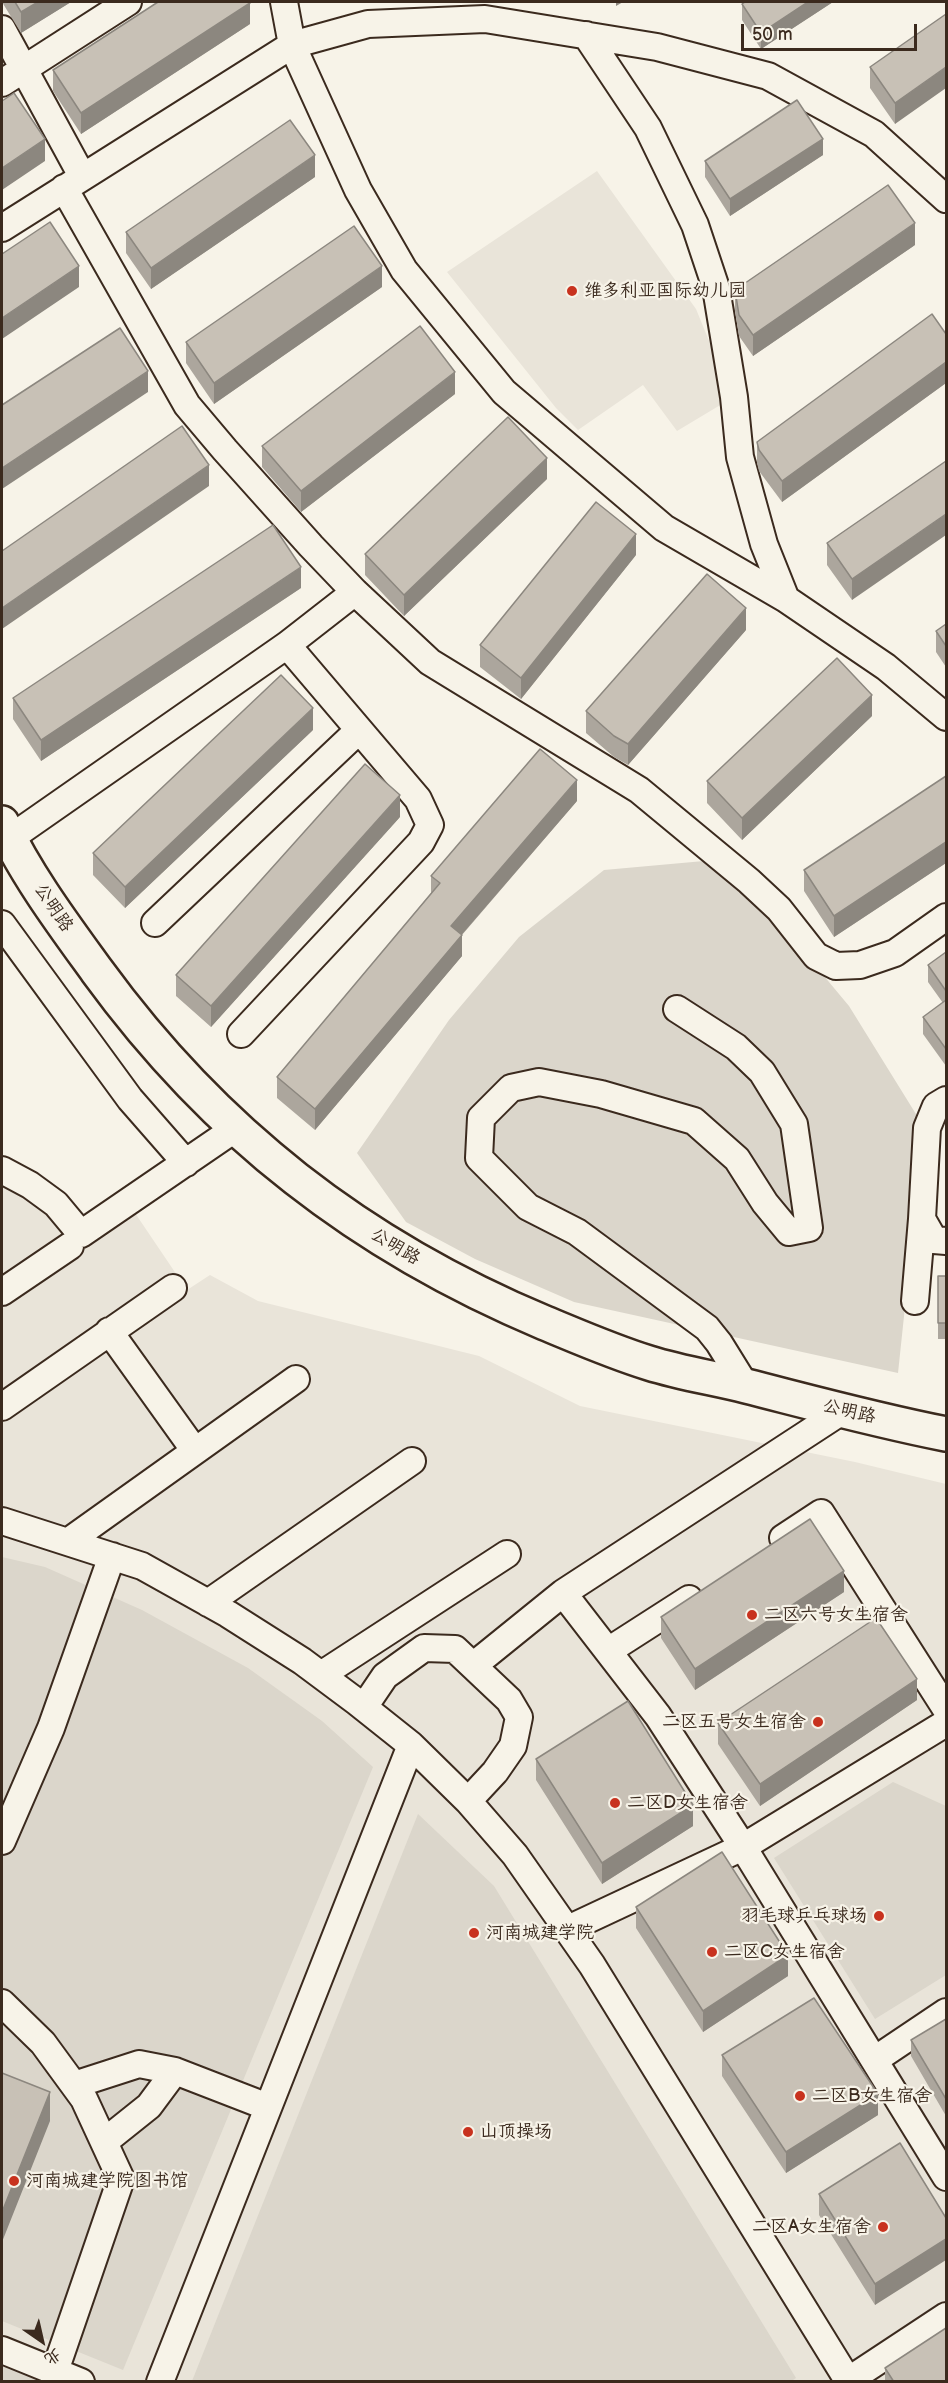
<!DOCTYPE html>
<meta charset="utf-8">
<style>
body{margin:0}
#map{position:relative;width:948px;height:2383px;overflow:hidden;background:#f7f3e8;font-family:"Balsamiq Sans","LXGW WenKai TC",sans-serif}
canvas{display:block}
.frame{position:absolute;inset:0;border:3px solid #3b2a1e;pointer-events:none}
.north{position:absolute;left:12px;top:2311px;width:60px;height:60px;-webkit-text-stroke:4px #f7f3e8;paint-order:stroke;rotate:146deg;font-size:16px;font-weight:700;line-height:24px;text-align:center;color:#3b2a1e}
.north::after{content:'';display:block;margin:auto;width:21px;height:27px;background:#3b2a1e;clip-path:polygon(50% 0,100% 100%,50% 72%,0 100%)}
.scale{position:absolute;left:741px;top:24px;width:176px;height:27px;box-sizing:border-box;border:3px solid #3b2a1e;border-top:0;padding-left:8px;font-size:18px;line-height:21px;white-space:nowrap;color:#3b2a1e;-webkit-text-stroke:4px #f7f3e8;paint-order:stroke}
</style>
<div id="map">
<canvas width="948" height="2383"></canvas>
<div class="frame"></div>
<div class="north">北</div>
<div class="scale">50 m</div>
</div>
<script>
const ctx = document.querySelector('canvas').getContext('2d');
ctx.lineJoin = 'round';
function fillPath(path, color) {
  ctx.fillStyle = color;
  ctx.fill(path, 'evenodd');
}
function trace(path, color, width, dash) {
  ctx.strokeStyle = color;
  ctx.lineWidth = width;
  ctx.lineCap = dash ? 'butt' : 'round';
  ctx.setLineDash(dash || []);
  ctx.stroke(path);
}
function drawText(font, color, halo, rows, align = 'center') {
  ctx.font = font + ' "Balsamiq Sans","LXGW WenKai TC",sans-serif';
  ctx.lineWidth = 4.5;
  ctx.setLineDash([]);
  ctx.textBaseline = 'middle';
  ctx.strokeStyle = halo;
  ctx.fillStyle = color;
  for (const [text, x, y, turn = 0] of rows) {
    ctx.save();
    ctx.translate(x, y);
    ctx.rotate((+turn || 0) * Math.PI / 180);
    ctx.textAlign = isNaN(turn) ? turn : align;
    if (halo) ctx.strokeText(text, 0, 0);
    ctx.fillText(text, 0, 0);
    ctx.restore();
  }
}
const built = new Path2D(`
 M 597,171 L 696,309 L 716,358 L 722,404 L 677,431 L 643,385 L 578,430 L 556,408 L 447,272 Z
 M 2,1176 L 24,1187 L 82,1249 L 135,1213 L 187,1290 L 210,1275 L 258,1301 L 479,1356 L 580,1406 L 855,1462 L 946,1484 L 946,2381 L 2,2381 Z`);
const green = new Path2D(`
 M 704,861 L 784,928 L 849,1006 L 924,1127 L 898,1373 L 574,1302 L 475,1259 L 406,1222 L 357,1153 L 449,1020 L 519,937 L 604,870 Z
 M 2,1557 L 45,1567 L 142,1610 L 248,1668 L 322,1721 L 373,1767 L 123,2370 L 2,2321 Z
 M 893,1782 L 946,1806 L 946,1975 L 875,2019 L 774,1858 Z
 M 418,1814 L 494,1886 L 796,2378 L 790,2382 L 192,2381 Z
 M 2,2363 L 47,2381 L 2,2381 Z`);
const minor = new Path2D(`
 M 284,2 L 292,45 L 358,190 L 404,270 L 504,392 L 664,528 L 786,599 L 886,667 L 946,717
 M 2,29 L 82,176
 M 586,35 L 648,128 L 695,225 L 716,288 L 734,397 L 740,457 L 764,544 L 786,599
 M 2,83 L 128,2
 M 64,188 L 187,405 L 225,450 L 311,546 L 355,592 L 430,662 L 639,790 L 749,881 L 779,909 L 816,956 L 836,966 L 860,965 L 895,953 L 946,917
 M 2,228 L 292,45 L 368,24 L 485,19 L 657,47 L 768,76 L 874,134 L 946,199
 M 9,839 L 287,645 L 355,592
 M 155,923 L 359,730
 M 2,924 L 130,1099 L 186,1163
 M 677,1009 L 736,1047 L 762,1072 L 794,1124 L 809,1228 L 789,1232 L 765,1203 L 737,1159 L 694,1121 L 601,1094 L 539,1082 L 511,1088 L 481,1118 L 479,1158 L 528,1207 L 577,1232 L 707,1328 L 719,1343 L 745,1385
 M 241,1034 L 421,842 L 430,825 L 418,799 L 287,645
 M 946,1100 L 936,1106 L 927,1128 L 922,1219 L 934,1240 L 946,1241
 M 2,1170 L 30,1185 L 56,1204 L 81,1234 L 236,1128
 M 2,1292 L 70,1246
 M 915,1301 L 922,1219
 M 109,1331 L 195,1451
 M 2,1407 L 173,1288
 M 2,1521 L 142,1566 L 228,1614 L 302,1661 L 357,1702 L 411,1745 L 468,1801 L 515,1855 L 592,1965 L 849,2382
 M 783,1538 L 821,1513 L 946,1709
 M 69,1541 L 296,1379
 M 563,1593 L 658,1716 L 743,1847 L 946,1723
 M 208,1603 L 412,1461
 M 608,1651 L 689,1599
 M 474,1665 L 563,1593 L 842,1411
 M 321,1675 L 507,1554
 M 364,1707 L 385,1676 L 424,1648 L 455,1649 L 509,1700 L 519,1717 L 513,1746 L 495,1772 L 468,1801
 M 2,1841 L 51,1728 L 112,1556
 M 568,1929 L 743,1847 L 946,2177
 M 2,2003 L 43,2043 L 84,2099 L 121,2179 L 55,2371
 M 876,2059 L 946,2012
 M 74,2085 L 139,2064 L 175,2071
 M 104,2142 L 149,2106 L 175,2071 L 268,2107
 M 2,2350 L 81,2382
 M 160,2382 L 411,1745
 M 846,2382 L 946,2316`);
const tertiary = new Path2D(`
 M 2,823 C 27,876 63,924 97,971 C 215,1133 361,1246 545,1323 C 579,1337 613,1352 649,1363 C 681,1373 714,1378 746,1386 C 813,1403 879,1421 946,1434`);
const wall = new Path2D(`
 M 2,2 L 71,2 L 21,33 Z
 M 833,2 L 761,49 L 742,20 L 742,4 Z
 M 946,14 L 895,124 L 870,88 L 870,67 Z
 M 250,24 L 81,134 L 53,91 L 53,70 Z
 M 823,155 L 730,216 L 705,177 L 705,161 Z
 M 315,177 L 151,289 L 126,253 L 126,232 Z
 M 915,245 L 753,356 L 739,336 L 735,311 L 735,290 Z
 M 382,287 L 214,404 L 186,363 L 186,342 Z
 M 946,334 L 946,383 L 782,502 L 759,471 L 757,463 L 757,442 Z
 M 455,394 L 301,512 L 262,467 L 262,446 Z
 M 946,461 L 852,600 L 827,565 L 827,543 Z
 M 547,479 L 404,616 L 365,575 L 365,554 Z
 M 636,555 L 521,699 L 480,667 L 480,645 Z
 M 301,588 L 41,761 L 13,719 L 13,698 Z
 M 946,624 L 946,667 L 936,652 L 936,631 Z
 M 746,630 L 628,765 L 614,757 L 586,733 L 586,711 Z
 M 872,716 L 742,840 L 707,803 L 707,781 Z
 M 313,730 L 125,908 L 93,875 L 93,853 Z
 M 946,776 L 946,863 L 834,937 L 804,891 L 804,870 Z
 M 577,801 L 462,935 L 462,956 L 315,1130 L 277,1098 L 277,1077 L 431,893 L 431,876 Z
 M 400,817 L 211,1027 L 176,996 L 176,975 Z
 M 946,952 L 946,1066 L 923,1034 L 923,1017 L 943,1003 L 928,982 L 928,965 Z
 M 938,1276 L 946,1276 L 946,1339 L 938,1339 Z
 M 844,1592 L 695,1690 L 661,1638 L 661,1617 Z
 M 917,1700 L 760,1806 L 718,1744 L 718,1723 Z
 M 536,1759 L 693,1826 L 602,1884 L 536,1780 Z
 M 636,1907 L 788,1976 L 703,2032 L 636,1928 Z
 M 946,2019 L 946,2116 L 911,2056 L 911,2040 Z
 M 722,2055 L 878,2115 L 786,2173 L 722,2076 Z
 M 819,2194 L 946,2218 L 875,2305 L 819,2215 Z
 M 885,2368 L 946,2382 L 885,2382 Z`);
const shadedWall = new Path2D(`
 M 38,2 L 71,2 L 21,33 L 21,12 Z
 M 616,2 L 623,2 L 616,6 Z
 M 808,2 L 833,2 L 761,49 L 761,33 Z
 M 250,3 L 250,24 L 81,134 L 81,113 Z
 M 946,67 L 946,88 L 895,124 L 895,103 Z
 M 45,139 L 45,161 L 2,190 L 2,168 Z
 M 823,139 L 823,155 L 730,216 L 730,199 Z
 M 315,155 L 315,177 L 151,289 L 151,268 Z
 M 915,223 L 915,245 L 753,356 L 753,335 Z
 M 79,266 L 79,287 L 2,339 L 2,318 Z
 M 382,266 L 382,287 L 214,404 L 214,383 Z
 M 946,362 L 946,383 L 782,502 L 782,481 Z
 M 148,371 L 148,392 L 2,489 L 2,468 Z
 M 455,372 L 455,394 L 301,512 L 301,491 Z
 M 547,458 L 547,479 L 404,616 L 404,595 Z
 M 209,465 L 209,486 L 2,629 L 2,608 Z
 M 946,514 L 946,535 L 852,600 L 852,579 Z
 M 636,534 L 636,555 L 521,699 L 521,678 Z
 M 301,567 L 301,588 L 41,761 L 41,740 Z
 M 746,608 L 746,630 L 628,765 L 628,744 Z
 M 872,695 L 872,716 L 742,840 L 742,818 Z
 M 313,708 L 313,730 L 125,908 L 125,887 Z
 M 577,780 L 577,801 L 451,947 L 451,926 Z
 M 400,795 L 400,817 L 211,1027 L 211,1006 Z
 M 946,842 L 946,863 L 834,937 L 834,916 Z
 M 462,935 L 462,956 L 315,1130 L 315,1109 Z
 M 844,1571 L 844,1592 L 695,1690 L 695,1669 Z
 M 917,1679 L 917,1700 L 760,1806 L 760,1784 Z
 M 693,1805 L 693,1826 L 602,1884 L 602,1863 Z
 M 788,1955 L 788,1976 L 703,2032 L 703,2011 Z
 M 50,2092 L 50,2121 L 2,2242 L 2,2212 Z
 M 878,2094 L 878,2115 L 786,2173 L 786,2152 Z
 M 946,2239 L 946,2260 L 875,2305 L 875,2284 Z`);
const building = new Path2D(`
 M 15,2 L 38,2 L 21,12 Z
 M 158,2 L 250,2 L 250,3 L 81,113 L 53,70 Z
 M 745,2 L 808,2 L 761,33 L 742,4 Z
 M 946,14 L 946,67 L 895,103 L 870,67 Z
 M 14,93 L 45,139 L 2,168 L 2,101 Z
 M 797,100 L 823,139 L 730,199 L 705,161 Z
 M 290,120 L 315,155 L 151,268 L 126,232 Z
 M 888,185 L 915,223 L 753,335 L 739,315 L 735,290 Z
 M 50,222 L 79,266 L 2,318 L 2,254 Z
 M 354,226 L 382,266 L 214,383 L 186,342 Z
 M 932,314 L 946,334 L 946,362 L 782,481 L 759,450 L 757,442 Z
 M 420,326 L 455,372 L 301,491 L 262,446 Z
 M 120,328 L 148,371 L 2,468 L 2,405 Z
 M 508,417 L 547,458 L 404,595 L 365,554 Z
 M 182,426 L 209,465 L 2,608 L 2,551 Z
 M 946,461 L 946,514 L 852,579 L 827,543 Z
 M 596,502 L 636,534 L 521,678 L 480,645 Z
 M 273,525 L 301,567 L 41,740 L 13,698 Z
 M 707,574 L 746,608 L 628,744 L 614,736 L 586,711 Z
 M 946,624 L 946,646 L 936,631 Z
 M 837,658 L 872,695 L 742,818 L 707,781 Z
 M 281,675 L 313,708 L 125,887 L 93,853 Z
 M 540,749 L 577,780 L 451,926 L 462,935 L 315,1109 L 277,1077 L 440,883 L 431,876 Z
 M 365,764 L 400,795 L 211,1006 L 176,975 Z
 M 946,776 L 946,842 L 834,916 L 804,870 Z
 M 946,952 L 946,991 L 928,965 Z
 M 946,1000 L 946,1049 L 923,1017 Z
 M 938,1276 L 946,1276 L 946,1323 L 938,1323 Z
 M 810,1519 L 844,1571 L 695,1669 L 661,1617 Z
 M 876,1618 L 917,1679 L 760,1784 L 718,1723 Z
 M 628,1701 L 693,1805 L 602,1863 L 536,1759 Z
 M 722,1852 L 788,1955 L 703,2011 L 636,1907 Z
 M 814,1998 L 878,2094 L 786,2152 L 722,2055 Z
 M 946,2019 L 946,2099 L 911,2040 Z
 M 2,2073 L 50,2092 L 2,2212 Z
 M 900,2143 L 946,2218 L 946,2239 L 875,2284 L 819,2194 Z
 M 946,2328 L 946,2382 L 894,2382 L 885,2368 Z`);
const markers = [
 [572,291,6,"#c8321e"],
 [752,1615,6,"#c8321e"],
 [818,1722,6,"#c8321e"],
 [615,1803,6,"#c8321e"],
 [879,1916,6,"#c8321e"],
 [474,1933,6,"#c8321e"],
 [712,1952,6,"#c8321e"],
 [800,2096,6,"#c8321e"],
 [468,2132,6,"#c8321e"],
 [14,2181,6,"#c8321e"],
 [883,2227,6,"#c8321e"]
];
const poiNames = [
 ["维多利亚国际幼儿园",584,291],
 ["二区六号女生宿舍",764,1615],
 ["二区五号女生宿舍",806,1722,"right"],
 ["二区D女生宿舍",627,1803],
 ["羽毛球乒乓球场",867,1916,"right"],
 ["河南城建学院",486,1933],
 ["二区C女生宿舍",724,1952],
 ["二区B女生宿舍",812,2096],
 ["山顶操场",480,2132],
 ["河南城建学院图书馆",26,2181],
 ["二区A女生宿舍",871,2227,"right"]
];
const streetNames = [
 ["公明路",53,908,56],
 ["公明路",395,1247,31],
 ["公明路",849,1412,13]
];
fillPath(built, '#e9e4d9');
fillPath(green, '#dbd6cb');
trace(minor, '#3b2a1e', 30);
trace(tertiary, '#3b2a1e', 38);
trace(minor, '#f7f3e8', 26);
trace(tertiary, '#f7f3e8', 33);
fillPath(wall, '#aca69d');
fillPath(shadedWall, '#8c877f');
fillPath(building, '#c8c1b6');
trace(building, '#8c877f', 1.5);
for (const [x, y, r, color] of markers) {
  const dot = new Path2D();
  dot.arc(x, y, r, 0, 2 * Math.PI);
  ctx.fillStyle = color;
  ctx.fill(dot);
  trace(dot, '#f7f3e8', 2);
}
drawText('18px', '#3b2a1e', '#f7f3e8', poiNames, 'left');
drawText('18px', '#3b2a1e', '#f7f3e8', streetNames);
</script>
